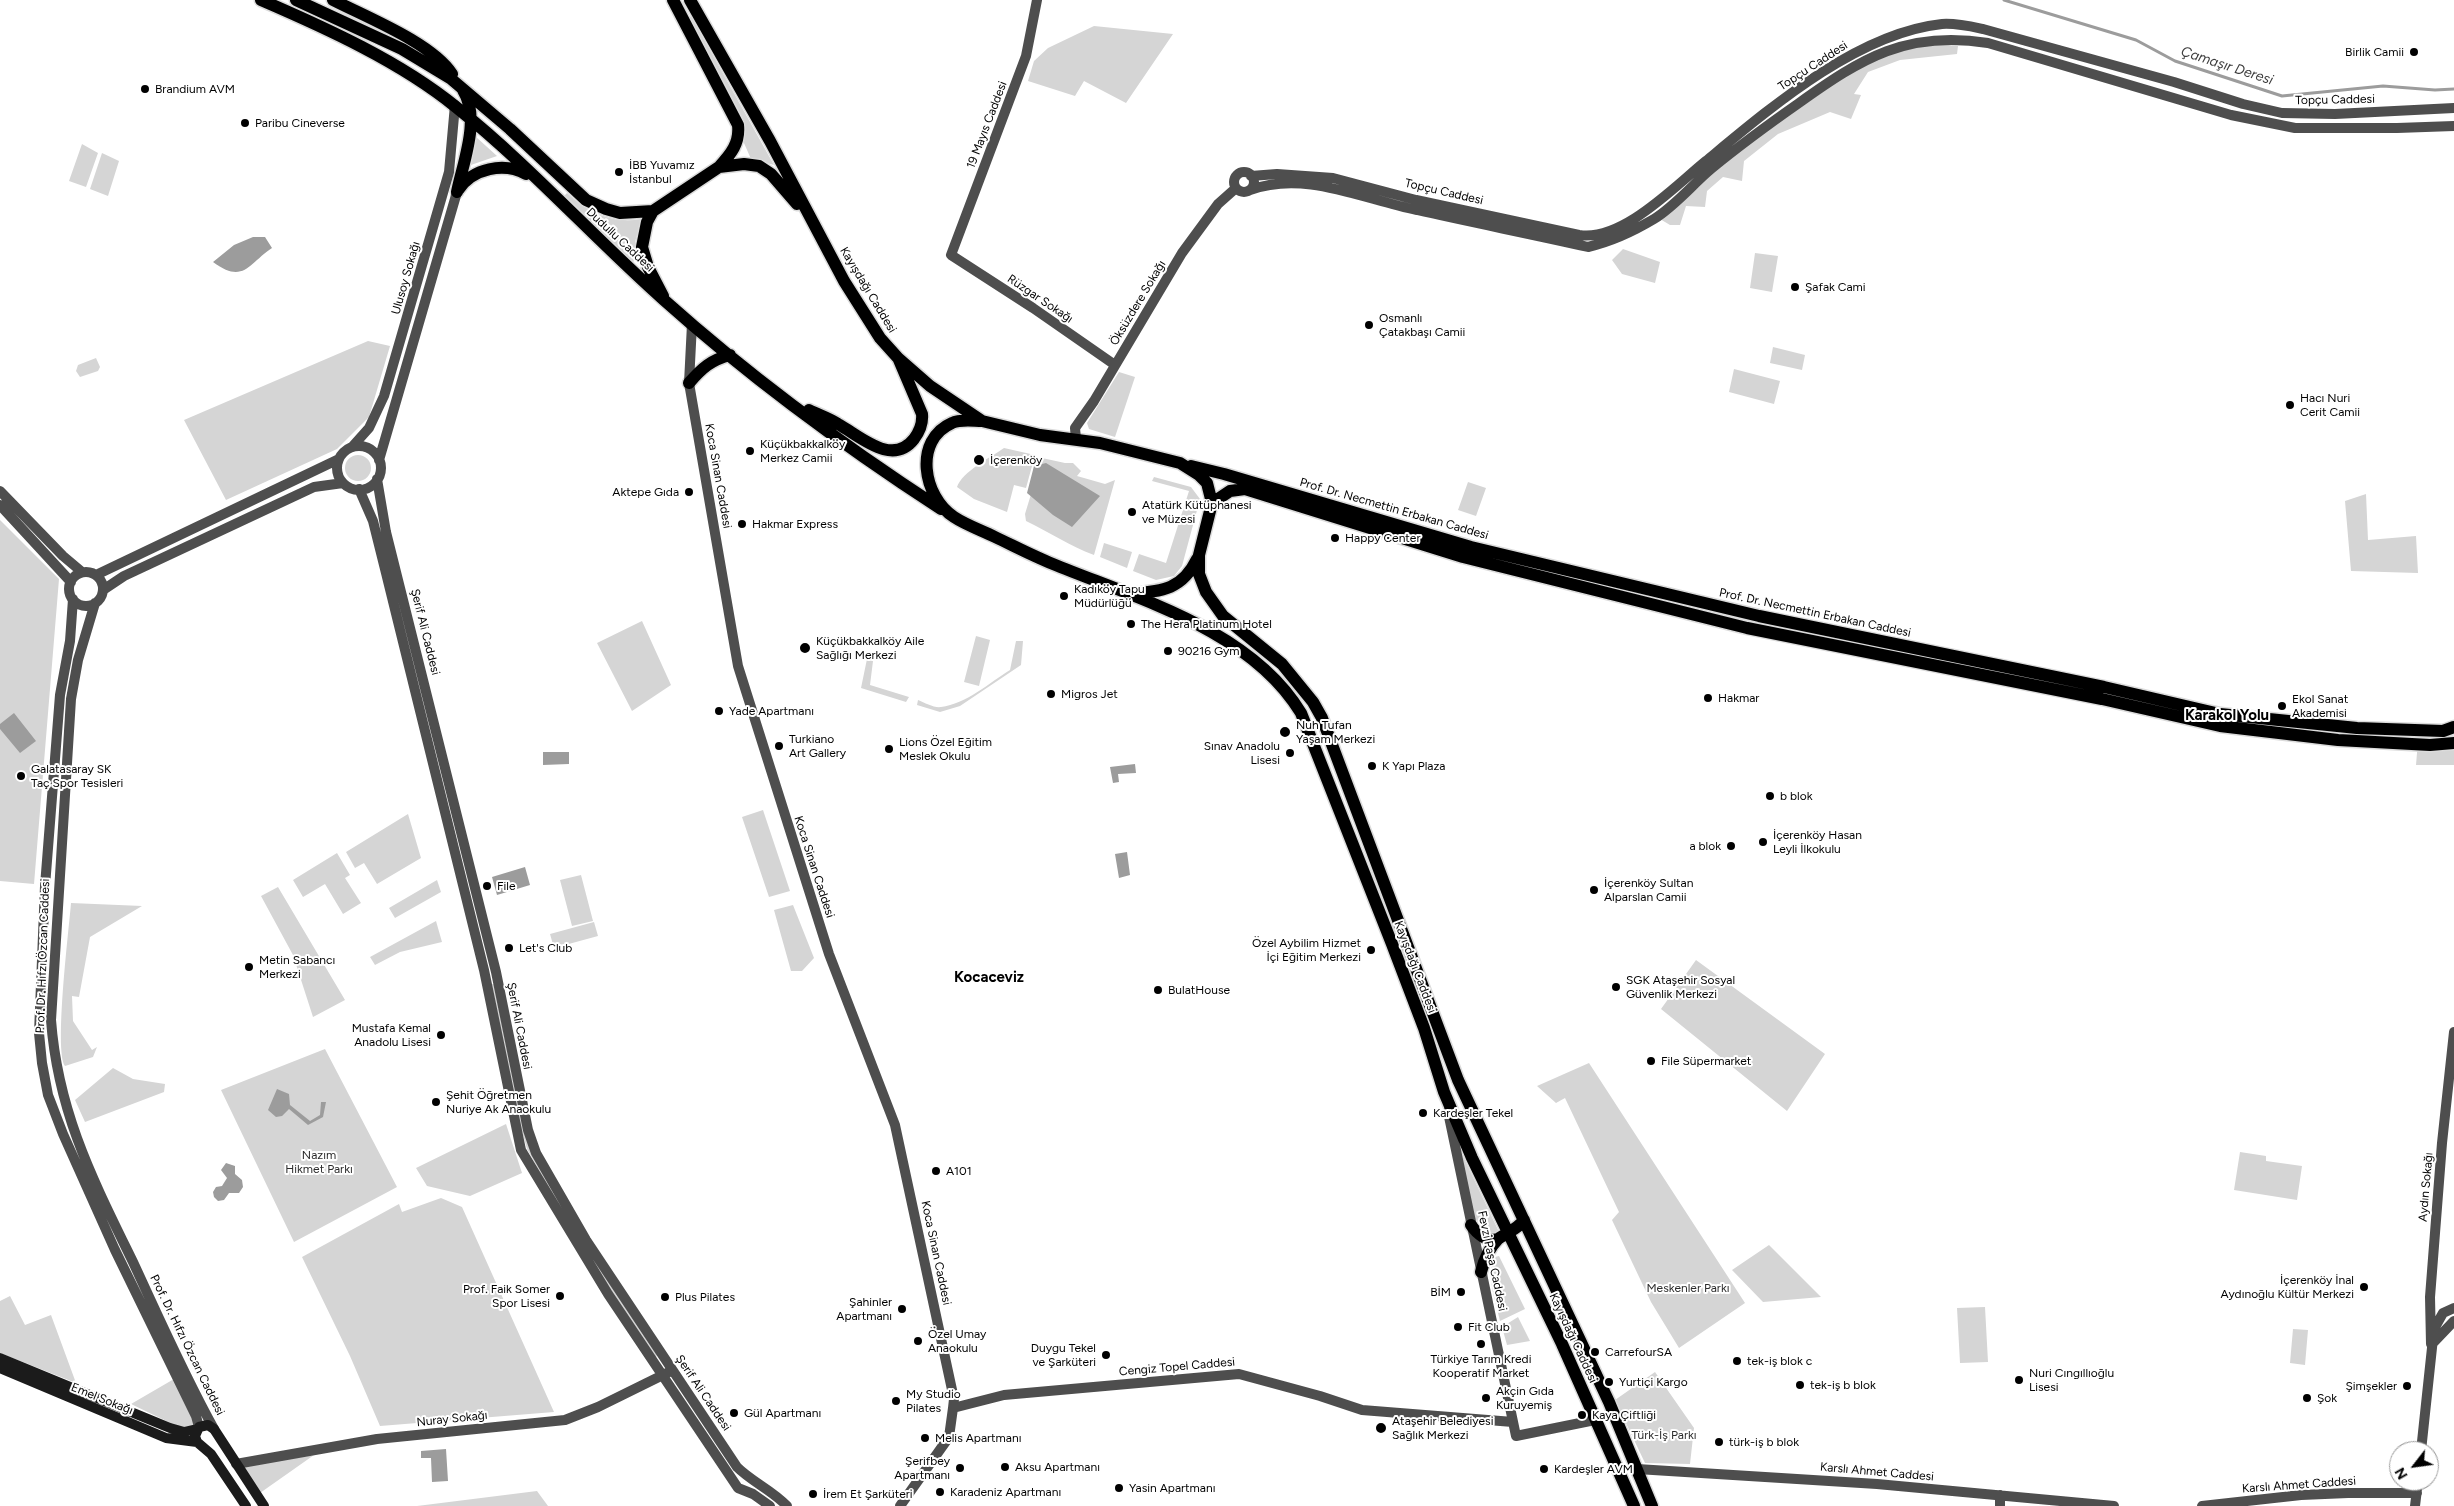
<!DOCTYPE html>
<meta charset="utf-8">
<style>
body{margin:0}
#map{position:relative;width:2454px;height:1506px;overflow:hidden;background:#fff;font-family:Figtree,sans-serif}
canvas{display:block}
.north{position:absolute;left:2389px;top:1441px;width:50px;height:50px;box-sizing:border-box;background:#fff;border:1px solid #999;border-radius:50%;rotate:240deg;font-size:14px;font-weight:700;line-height:20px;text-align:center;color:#000}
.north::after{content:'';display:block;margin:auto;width:18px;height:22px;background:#000;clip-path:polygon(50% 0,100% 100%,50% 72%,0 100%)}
</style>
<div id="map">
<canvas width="2454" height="1506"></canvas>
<div class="north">N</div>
</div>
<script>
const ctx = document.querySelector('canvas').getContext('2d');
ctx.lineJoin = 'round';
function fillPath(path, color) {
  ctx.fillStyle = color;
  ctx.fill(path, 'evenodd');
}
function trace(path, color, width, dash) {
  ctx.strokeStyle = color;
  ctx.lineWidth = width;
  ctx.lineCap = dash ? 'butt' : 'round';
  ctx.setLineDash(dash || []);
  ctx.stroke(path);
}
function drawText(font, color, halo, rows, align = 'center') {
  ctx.font = font + ' Figtree,sans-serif';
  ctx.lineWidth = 4;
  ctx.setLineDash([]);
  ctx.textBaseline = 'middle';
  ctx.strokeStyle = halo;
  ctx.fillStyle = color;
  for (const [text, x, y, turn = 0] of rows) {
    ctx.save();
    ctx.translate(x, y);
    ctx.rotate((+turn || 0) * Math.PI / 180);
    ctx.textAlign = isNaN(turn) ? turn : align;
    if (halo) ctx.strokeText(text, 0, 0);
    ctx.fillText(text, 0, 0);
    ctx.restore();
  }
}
const green = new Path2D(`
 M 691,16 L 774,165 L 751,159 L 689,18 Z
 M 1094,26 L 1173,34 L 1126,103 L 1084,81 L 1075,96 L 1028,81 L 1034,61 L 1048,48 Z
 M 1939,44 L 1958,46 L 1957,54 L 1900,60 L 1868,72 L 1854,94 L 1861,95 L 1851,119 L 1830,112 L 1778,134 L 1744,161 L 1742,181 L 1723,177 L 1707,191 L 1705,207 L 1686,206 L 1680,225 L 1670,225 L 1660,219 L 1711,173 L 1777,123 L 1862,65 L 1902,50 Z
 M 475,136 L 497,156 L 468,166 Z
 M 82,144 L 98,153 L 86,187 L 69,181 Z
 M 102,153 L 119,161 L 108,196 L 90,189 Z
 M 567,193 C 589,213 612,224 642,219 L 635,242 L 637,258 L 632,263 L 564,196 Z
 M 1623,249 L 1660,262 L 1655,283 L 1622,274 L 1612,260 Z
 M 1755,253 L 1778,256 L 1772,292 L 1750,288 Z
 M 368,341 L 390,346 L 369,417 L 337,449 L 226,500 L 184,420 Z
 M 1773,347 L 1805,355 L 1802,370 L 1770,363 Z
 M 96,358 L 100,367 L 98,371 L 80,377 L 76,371 L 78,365 Z
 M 1734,369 L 1780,381 L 1774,404 L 1729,392 Z
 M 1119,372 L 1135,377 L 1115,437 L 1089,429 L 1087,423 Z
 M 1004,448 L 1035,455 L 1026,488 L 1014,485 L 1007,512 L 974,499 L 957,487 C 962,472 991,457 1004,448 Z
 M345 468a13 13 0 1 1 26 0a13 13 0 1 1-26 0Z
 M 1042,458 L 1065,463 L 1073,463 L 1081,471 L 1077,476 L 1105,484 L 1115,480 L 1094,555 C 1070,546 1049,532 1026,521 L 1025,514 Z
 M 1154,477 L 1191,487 L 1200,499 L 1182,566 L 1174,576 L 1156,580 L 1133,571 L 1139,554 L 1166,563 L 1189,491 L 1152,481 Z
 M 1468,482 L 1486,488 L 1476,516 L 1458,510 Z
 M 2366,494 L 2368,540 L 2416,536 L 2418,573 L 2351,571 L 2345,501 Z
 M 0,520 L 59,579 L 34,884 L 0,881 Z
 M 1104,543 L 1132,552 L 1127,568 L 1100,557 Z
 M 642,621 L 671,685 L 632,711 L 597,643 Z
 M 976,636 L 990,640 L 979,686 L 964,682 Z
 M 1016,641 L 1023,641 L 1021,665 L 960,706 L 940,712 L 917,705 L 918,700 C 925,703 934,708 941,707 C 966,704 989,683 1010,670 Z
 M 867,659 L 873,661 L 870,685 L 909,697 L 906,702 L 861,688 Z
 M 2418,741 L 2454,742 L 2454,765 L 2416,765 Z
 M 763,810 L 790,891 L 769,897 L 742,817 Z
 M 408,814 L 421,858 L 377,884 L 364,863 L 355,868 L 346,852 Z
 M 337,853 L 350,875 L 345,878 L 361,903 L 343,914 L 325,884 L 303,897 L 293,880 Z
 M 581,875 L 593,921 L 572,926 L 560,880 Z
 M 437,880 L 441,892 L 395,918 L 389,908 Z
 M 278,887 L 345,1000 L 313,1017 L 293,955 L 261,896 Z
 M 71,903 L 142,906 L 90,937 L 79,997 L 72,996 L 73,1021 L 92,1050 L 97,1047 L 93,1057 L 65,1066 C 54,1050 69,929 71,903 Z
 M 793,905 L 814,958 L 802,971 L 791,971 L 774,910 Z
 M 436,921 L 442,942 L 400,952 L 375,965 L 370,957 Z
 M 594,922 L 598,936 L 554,948 L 550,934 Z
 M 1696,960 L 1825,1054 L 1787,1111 L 1661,1009 Z
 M 491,984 L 494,984 L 521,1120 L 657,1355 L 656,1358 L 582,1247 L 527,1149 L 519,1121 Z
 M 325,1049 L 397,1187 L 294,1242 L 221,1090 Z
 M 1589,1063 L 1745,1303 L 1679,1348 L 1651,1302 L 1612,1220 L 1619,1212 L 1565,1098 L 1556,1103 L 1537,1086 Z
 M 113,1068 L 133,1079 L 165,1084 L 164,1092 L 85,1122 L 75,1100 Z
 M 506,1124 L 522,1173 L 470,1196 L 427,1186 L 416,1168 Z
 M 2240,1152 L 2266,1156 L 2266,1161 L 2302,1166 L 2297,1200 L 2234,1190 Z
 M 1462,1154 L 1500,1234 L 1486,1233 L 1472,1220 Z
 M 441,1198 L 462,1207 L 554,1412 L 380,1426 L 350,1356 L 302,1257 L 399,1204 L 402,1212 Z
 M 1769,1245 L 1821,1297 L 1763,1302 L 1732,1270 Z
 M 1499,1256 L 1525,1309 L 1500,1321 C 1496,1301 1485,1276 1495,1257 Z
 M 10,1296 L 25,1325 L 51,1315 L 76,1383 L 0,1353 L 0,1301 Z
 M 1985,1307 L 1988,1362 L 1960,1363 L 1957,1308 Z
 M 1518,1317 L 1530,1341 L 1507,1345 L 1502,1327 Z
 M 2293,1329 L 2308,1330 L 2305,1365 L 2290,1363 Z
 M 1655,1372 L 1694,1428 L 1690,1464 L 1645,1463 L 1615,1400 Z
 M 174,1379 L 198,1424 L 187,1431 L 131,1404 Z
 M 314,1455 L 260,1493 L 240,1467 Z
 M 537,1491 L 548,1506 L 417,1506 Z`);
const water = new Path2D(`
 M 253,237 L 265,237 L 272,248 C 249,263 244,285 213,262 L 234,245 Z
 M 1046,463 L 1100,496 L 1072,527 L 1053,515 L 1027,493 L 1034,466 Z
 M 14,713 L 36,741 L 20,753 L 0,729 L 0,724 Z
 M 543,752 L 569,752 L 569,764 L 543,765 Z
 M 1135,764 L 1136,773 L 1118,774 L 1119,782 L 1113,783 L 1110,767 Z
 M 1127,852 L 1130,875 L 1119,878 L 1115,854 Z
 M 525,867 L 530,885 L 497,895 L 492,877 Z
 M 277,1089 L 289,1094 L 290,1105 L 310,1121 L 320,1115 L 321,1102 L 326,1102 L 323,1117 L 308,1125 L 289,1109 L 282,1116 L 276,1117 L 268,1110 Z
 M 226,1163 L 235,1166 L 235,1174 L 242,1180 L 243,1187 L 239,1193 L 229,1193 L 224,1200 L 218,1201 L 214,1197 L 213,1192 L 216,1187 L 222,1186 L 227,1178 L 221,1170 Z
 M 446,1449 L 448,1481 L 432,1482 L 431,1458 L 421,1458 L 421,1451 Z`);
const stream = new Path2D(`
 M 2004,0 L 2136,40 L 2175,61 L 2282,96 L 2383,86 L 2435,90 L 2454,89`);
const tertiary = new Path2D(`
 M 1037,0 L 1026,56 L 951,255 L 1033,308 L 1115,365
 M1234 182a10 10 0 1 1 20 0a10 10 0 1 1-20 0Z
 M 1251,176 L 1277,174 L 1333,178 L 1416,200 L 1579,235 C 1622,242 1675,186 1706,161 C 1770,108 1857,33 1942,24 C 1956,23 1969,26 1983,29 L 2174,82 L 2243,104 L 2282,113 L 2335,114 L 2454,108
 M 1250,190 C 1305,170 1362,199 1417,210 C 1474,223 1531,234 1588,247 C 1610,242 1634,231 1654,219 C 1675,206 1692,185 1711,169 C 1739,146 1769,124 1799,103 C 1862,58 1907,30 1988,43 L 2231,115 L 2295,128 L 2397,128 L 2454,126
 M 692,324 L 689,383 L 738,666 L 829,954 L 895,1125 L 954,1399 L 953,1408
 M 1076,439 L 1075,428 L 1094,401 L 1182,253 L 1218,204 L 1236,188
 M337 468a22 22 0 1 1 44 0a22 22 0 1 1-44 0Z
 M 352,447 L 369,428 L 384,396 L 449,172 L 455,105
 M 379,460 L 457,192
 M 377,479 L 386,532 L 496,972 L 528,1130 L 536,1153 L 586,1240 L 737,1467 C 752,1482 772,1490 787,1506
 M 359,489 L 373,521 L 386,573 L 484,970 L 521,1150 L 608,1294 L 738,1488 L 753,1494 L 770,1506
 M 0,491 L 63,556 L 82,572
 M 0,505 L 71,582
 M69 589a17 17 0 1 1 34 0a17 17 0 1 1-34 0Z
 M 96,575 L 339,459
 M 103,590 L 124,576 L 314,487 L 343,483
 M 73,599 L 70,641 L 60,695 L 45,886 L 39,1033 L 42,1063 L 48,1095 L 63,1134 L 115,1250 L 196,1416 L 199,1427
 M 95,603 L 78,660 L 71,699 L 51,1020 C 58,1113 93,1180 133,1262 C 159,1318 184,1375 214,1429
 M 1448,1112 L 1516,1436 L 1595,1420
 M 2431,1344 L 2430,1297 L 2442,1143 L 2454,1032
 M 2432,1344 L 2454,1321
 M 2421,1451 L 2434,1329 L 2443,1313 L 2454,1308
 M 236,1464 L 377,1439 L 565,1420 L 598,1407 L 669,1372
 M 1637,1469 L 1877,1484 L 2114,1506
 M 2000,1495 L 2000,1506
 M 900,1506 L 949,1437 L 953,1408 L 1004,1395 L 1239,1374 L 1320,1396 L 1362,1410 L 1513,1422
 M 2202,1506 L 2301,1495 L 2348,1493 L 2417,1493
 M 2415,1506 L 2418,1481`);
const secondary = new Path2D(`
 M 0,1358 L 170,1428 L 184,1432 L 197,1429
 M 0,1368 L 166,1438 L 197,1442
 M 246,1506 L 211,1454 L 197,1442 L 195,1436 L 199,1427 L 208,1425 L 214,1429 L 264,1506`);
const primary = new Path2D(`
 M 261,0 C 326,28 401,62 456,107 C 530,166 593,237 664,300 C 750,377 844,446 941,509
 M 296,0 L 402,49 L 450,78 L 510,129 L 586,200 L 606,209 L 620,213 L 653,211
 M 333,0 C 366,17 432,43 452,74
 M 673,0 L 738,125 C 740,143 731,154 719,167
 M 690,0 L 770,141 L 844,281 L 880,338 L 898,358 L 930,386 L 982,421 L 1040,435 L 1100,443 L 1180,463 L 1199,475 L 1207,483 L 1212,503 L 1199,555 L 1199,574 L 1206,592 L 1223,616 L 1282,664 L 1313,702 L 1322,718 L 1458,1080 L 1609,1402 L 1652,1506
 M 458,190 C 473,168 504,162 526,174
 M 457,192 C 463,162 481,119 463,90
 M 663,296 L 648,267 L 642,247 L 647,222 L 653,211 L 719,167 L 744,164 L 759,166 L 771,174 L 797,204
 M 689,383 C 702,368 711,360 730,355
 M 809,410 C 819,415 829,418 838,424 C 860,436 892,467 914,439 C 920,431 923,424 922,414 L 899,360
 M 982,421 C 973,421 960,419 952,423 C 913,440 923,497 954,517 C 966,525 981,530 995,537 C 1014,546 1033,556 1053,564 C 1138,599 1251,630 1301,713 L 1392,944 L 1424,1028 L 1444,1092 L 1472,1158 L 1562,1344 L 1634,1506
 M 1191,466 L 1224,474 L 1471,547 L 1759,616 L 2104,687 L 2220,714 L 2357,728 L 2443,731 L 2454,727
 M 1212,503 L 1230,491 L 1245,489 L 1463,557 L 1747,628 L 2102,699 L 2220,726 L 2338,740 L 2430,745 L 2454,743
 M 1129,594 C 1162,591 1182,590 1197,559
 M 1471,1225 C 1477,1234 1487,1242 1498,1239
 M 1481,1272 C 1484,1260 1489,1248 1498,1239 C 1507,1232 1517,1230 1524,1220`);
const markers = [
 [2414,52,5,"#000"],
 [145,89,5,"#000"],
 [245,123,5,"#000"],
 [619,172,5,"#000"],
 [1795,287,5,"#000"],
 [1369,325,5,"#000"],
 [2290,405,5,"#000"],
 [750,451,5,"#000"],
 [979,460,6,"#000"],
 [689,492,5,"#000"],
 [1132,512,5,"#000"],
 [742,524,5,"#000"],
 [1335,538,5,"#000"],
 [1064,596,5,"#000"],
 [1131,624,5,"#000"],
 [805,648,6,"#000"],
 [1168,651,5,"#000"],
 [1051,694,5,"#000"],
 [1708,698,5,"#000"],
 [2282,706,5,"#000"],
 [719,711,5,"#000"],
 [1285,732,6,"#000"],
 [779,746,5,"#000"],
 [889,749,5,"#000"],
 [1290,753,5,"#000"],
 [1372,766,5,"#000"],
 [21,776,5,"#000"],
 [1770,796,5,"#000"],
 [1763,842,5,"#000"],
 [1731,846,5,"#000"],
 [487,886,5,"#000"],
 [1594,890,5,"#000"],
 [509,948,5,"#000"],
 [1371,950,5,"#000"],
 [249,967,5,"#000"],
 [1616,987,5,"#000"],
 [1158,990,5,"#000"],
 [441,1035,5,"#000"],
 [1651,1061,5,"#000"],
 [436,1102,5,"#000"],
 [1423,1113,5,"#000"],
 [936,1171,5,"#000"],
 [2364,1287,5,"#000"],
 [1461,1292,5,"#000"],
 [560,1296,5,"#000"],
 [665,1297,5,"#000"],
 [902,1309,5,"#000"],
 [1458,1327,5,"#000"],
 [918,1341,5,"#000"],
 [1481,1344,5,"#000"],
 [1595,1352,5,"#000"],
 [1106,1355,5,"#000"],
 [1737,1361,5,"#000"],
 [2019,1380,5,"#000"],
 [1609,1382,5,"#000"],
 [1800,1385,5,"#000"],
 [2407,1386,5,"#000"],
 [1486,1398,5,"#000"],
 [2307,1398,5,"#000"],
 [896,1401,5,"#000"],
 [734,1413,5,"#000"],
 [1582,1415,5,"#000"],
 [1381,1428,6,"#000"],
 [925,1438,5,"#000"],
 [1719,1442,5,"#000"],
 [1005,1467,5,"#000"],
 [960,1468,5,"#000"],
 [1544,1469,5,"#000"],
 [1119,1488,5,"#000"],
 [940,1492,5,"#000"],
 [813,1494,5,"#000"]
];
const poiNames = [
 ["Birlik Camii",2404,52,"right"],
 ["Brandium AVM",155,89],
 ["Paribu Cineverse",255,123],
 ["İBB Yuvamız",629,165],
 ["İstanbul",629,179],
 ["Şafak Cami",1805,287],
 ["Osmanlı",1379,318],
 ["Çatakbaşı Camii",1379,332],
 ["Hacı Nuri",2300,398],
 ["Cerit Camii",2300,412],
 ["Küçükbakkalköy",760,444],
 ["Merkez Camii",760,458],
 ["İçerenköy",990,460],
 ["Aktepe Gıda",679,492,"right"],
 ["Atatürk Kütüphanesi",1142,505],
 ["ve Müzesi",1142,519],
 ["Hakmar Express",752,524],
 ["Happy Center",1345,538],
 ["Kadıköy Tapu",1074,589],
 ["Müdürlüğü",1074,603],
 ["The Hera Platinum Hotel",1141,624],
 ["Küçükbakkalköy Aile",816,641],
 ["Sağlığı Merkezi",816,655],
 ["90216 Gym",1178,651],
 ["Migros Jet",1061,694],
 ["Hakmar",1718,698],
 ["Ekol Sanat",2292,699],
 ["Akademisi",2292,713],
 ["Yade Apartmanı",729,711],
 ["Nuh Tufan",1296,725],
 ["Yaşam Merkezi",1296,739],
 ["Turkiano",789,739],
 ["Art Gallery",789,753],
 ["Lions Özel Eğitim",899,742],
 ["Meslek Okulu",899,756],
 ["Sınav Anadolu",1280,746,"right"],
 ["Lisesi",1280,760,"right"],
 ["K Yapı Plaza",1382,766],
 ["Galatasaray SK",31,769],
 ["Taç Spor Tesisleri",31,783],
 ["b blok",1780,796],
 ["İçerenköy Hasan",1773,835],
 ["Leyli İlkokulu",1773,849],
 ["a blok",1721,846,"right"],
 ["İçerenköy Sultan",1604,883],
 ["Alparslan Camii",1604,897],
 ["File",497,886],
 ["Özel Aybilim Hizmet",1361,943,"right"],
 ["İçi Eğitim Merkezi",1361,957,"right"],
 ["Let's Club",519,948],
 ["Metin Sabancı",259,960],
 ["Merkezi",259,974],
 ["SGK Ataşehir Sosyal",1626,980],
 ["Güvenlik Merkezi",1626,994],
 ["BulatHouse",1168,990],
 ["Mustafa Kemal",431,1028,"right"],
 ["Anadolu Lisesi",431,1042,"right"],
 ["File Süpermarket",1661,1061],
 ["Şehit Öğretmen",446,1095],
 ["Nuriye Ak Anaokulu",446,1109],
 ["Kardeşler Tekel",1433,1113],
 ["A101",946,1171],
 ["İçerenköy İnal",2354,1280,"right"],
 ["Aydınoğlu Kültür Merkezi",2354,1294,"right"],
 ["Prof. Faik Somer",550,1289,"right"],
 ["Spor Lisesi",550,1303,"right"],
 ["BİM",1451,1292,"right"],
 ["Plus Pilates",675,1297],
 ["Şahinler",892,1302,"right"],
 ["Apartmanı",892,1316,"right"],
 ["Fit Club",1468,1327],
 ["Özel Umay",928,1334],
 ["Anaokulu",928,1348],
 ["Duygu Tekel",1096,1348,"right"],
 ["ve Şarküteri",1096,1362,"right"],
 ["CarrefourSA",1605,1352],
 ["Türkiye Tarım Kredi",1481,1359,"center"],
 ["Kooperatif Market",1481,1373,"center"],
 ["tek-iş blok c",1747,1361],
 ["Nuri Cıngıllıoğlu",2029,1373],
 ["Lisesi",2029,1387],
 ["Yurtiçi Kargo",1619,1382],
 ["tek-iş b blok",1810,1385],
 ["Şimşekler",2397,1386,"right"],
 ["Akçin Gıda",1496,1391],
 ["Kuruyemiş",1496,1405],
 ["My Studio",906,1394],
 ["Pilates",906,1408],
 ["Şok",2317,1398],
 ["Gül Apartmanı",744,1413],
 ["Kaya Çiftliği",1592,1415],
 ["Ataşehir Belediyesi",1392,1421],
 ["Sağlık Merkezi",1392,1435],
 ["Melis Apartmanı",935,1438],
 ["türk-iş b blok",1729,1442],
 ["Şerifbey",950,1461,"right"],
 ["Apartmanı",950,1475,"right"],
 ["Aksu Apartmanı",1015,1467],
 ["Kardeşler AVM",1554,1469],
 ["Yasin Apartmanı",1129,1488],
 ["Karadeniz Apartmanı",950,1492],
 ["İrem Et Şarküteri",823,1494]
];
const streetNames = [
 ["Topçu Caddesi",1813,66,-33],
 ["Topçu Caddesi",2335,100,-1],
 ["19 Mayıs Caddesi",987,125,-69],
 ["Topçu Caddesi",1444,192,13],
 ["Dudullu Caddesi",620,240,43],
 ["Ulusoy Sokağı",406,278,-74],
 ["Kayışdağı Caddesi",868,290,59],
 ["Rüzgar Sokağı",1040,299,34],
 ["Öksüzdere Sokağı",1138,303,-59],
 ["Koca Sinan Caddesi",718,476,80],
 ["Prof. Dr. Necmettin Erbakan Caddesi",1394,509,16],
 ["Prof. Dr. Necmettin Erbakan Caddesi",1815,613,12],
 ["Şerif Ali Caddesi",425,632,76],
 ["Koca Sinan Caddesi",814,867,72],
 ["Prof. Dr. Hıfzı Özcan Caddesi",43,956,-88],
 ["Kayışdağı Caddesi",1415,967,69],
 ["Şerif Ali Caddesi",519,1026,79],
 ["Aydın Sokağı",2426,1187,-85],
 ["Koca Sinan Caddesi",936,1253,78],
 ["Fevzi Paşa Caddesi",1492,1261,78],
 ["Kayışdağı Caddesi",1573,1338,65],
 ["Prof. Dr. Hıfzı Özcan Caddesi",187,1345,64],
 ["Cengiz Topel Caddesi",1177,1367,-5],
 ["Şerif Ali Caddesi",703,1393,56],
 ["Emel Sokağı",102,1399,22],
 ["Nuray Sokağı",452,1419,-6],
 ["Karslı Ahmet Caddesi",1877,1472,5],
 ["Karslı Ahmet Caddesi",2299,1485,-4]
];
const parkNames = [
 ["Nazım",319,1155],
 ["Hikmet Parkı",319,1169],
 ["Meskenler Parkı",1688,1288],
 ["Türk-İş Parkı",1664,1435]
];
const waterNames = [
 ["Çamaşır Deresi",2227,66,18]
];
const quarterNames = [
 ["Karakol Yolu",2227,716],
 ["Kocaceviz",989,978]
];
fillPath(green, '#d5d5d5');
fillPath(water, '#9c9c9c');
trace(stream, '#9c9c9c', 3);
trace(primary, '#dbdbdb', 15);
trace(tertiary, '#4e4e4e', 10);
trace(secondary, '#1b1b1b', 10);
trace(primary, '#000', 12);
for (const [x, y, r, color] of markers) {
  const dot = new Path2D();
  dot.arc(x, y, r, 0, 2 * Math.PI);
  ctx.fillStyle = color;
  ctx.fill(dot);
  trace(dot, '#fff', 2);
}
drawText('12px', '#000', '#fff', poiNames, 'left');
drawText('12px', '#000', '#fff', streetNames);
drawText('12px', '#2c2c2c', '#fff', parkNames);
drawText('italic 14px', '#3d3d3d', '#fff', waterNames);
drawText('bold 15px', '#000', '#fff', quarterNames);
</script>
